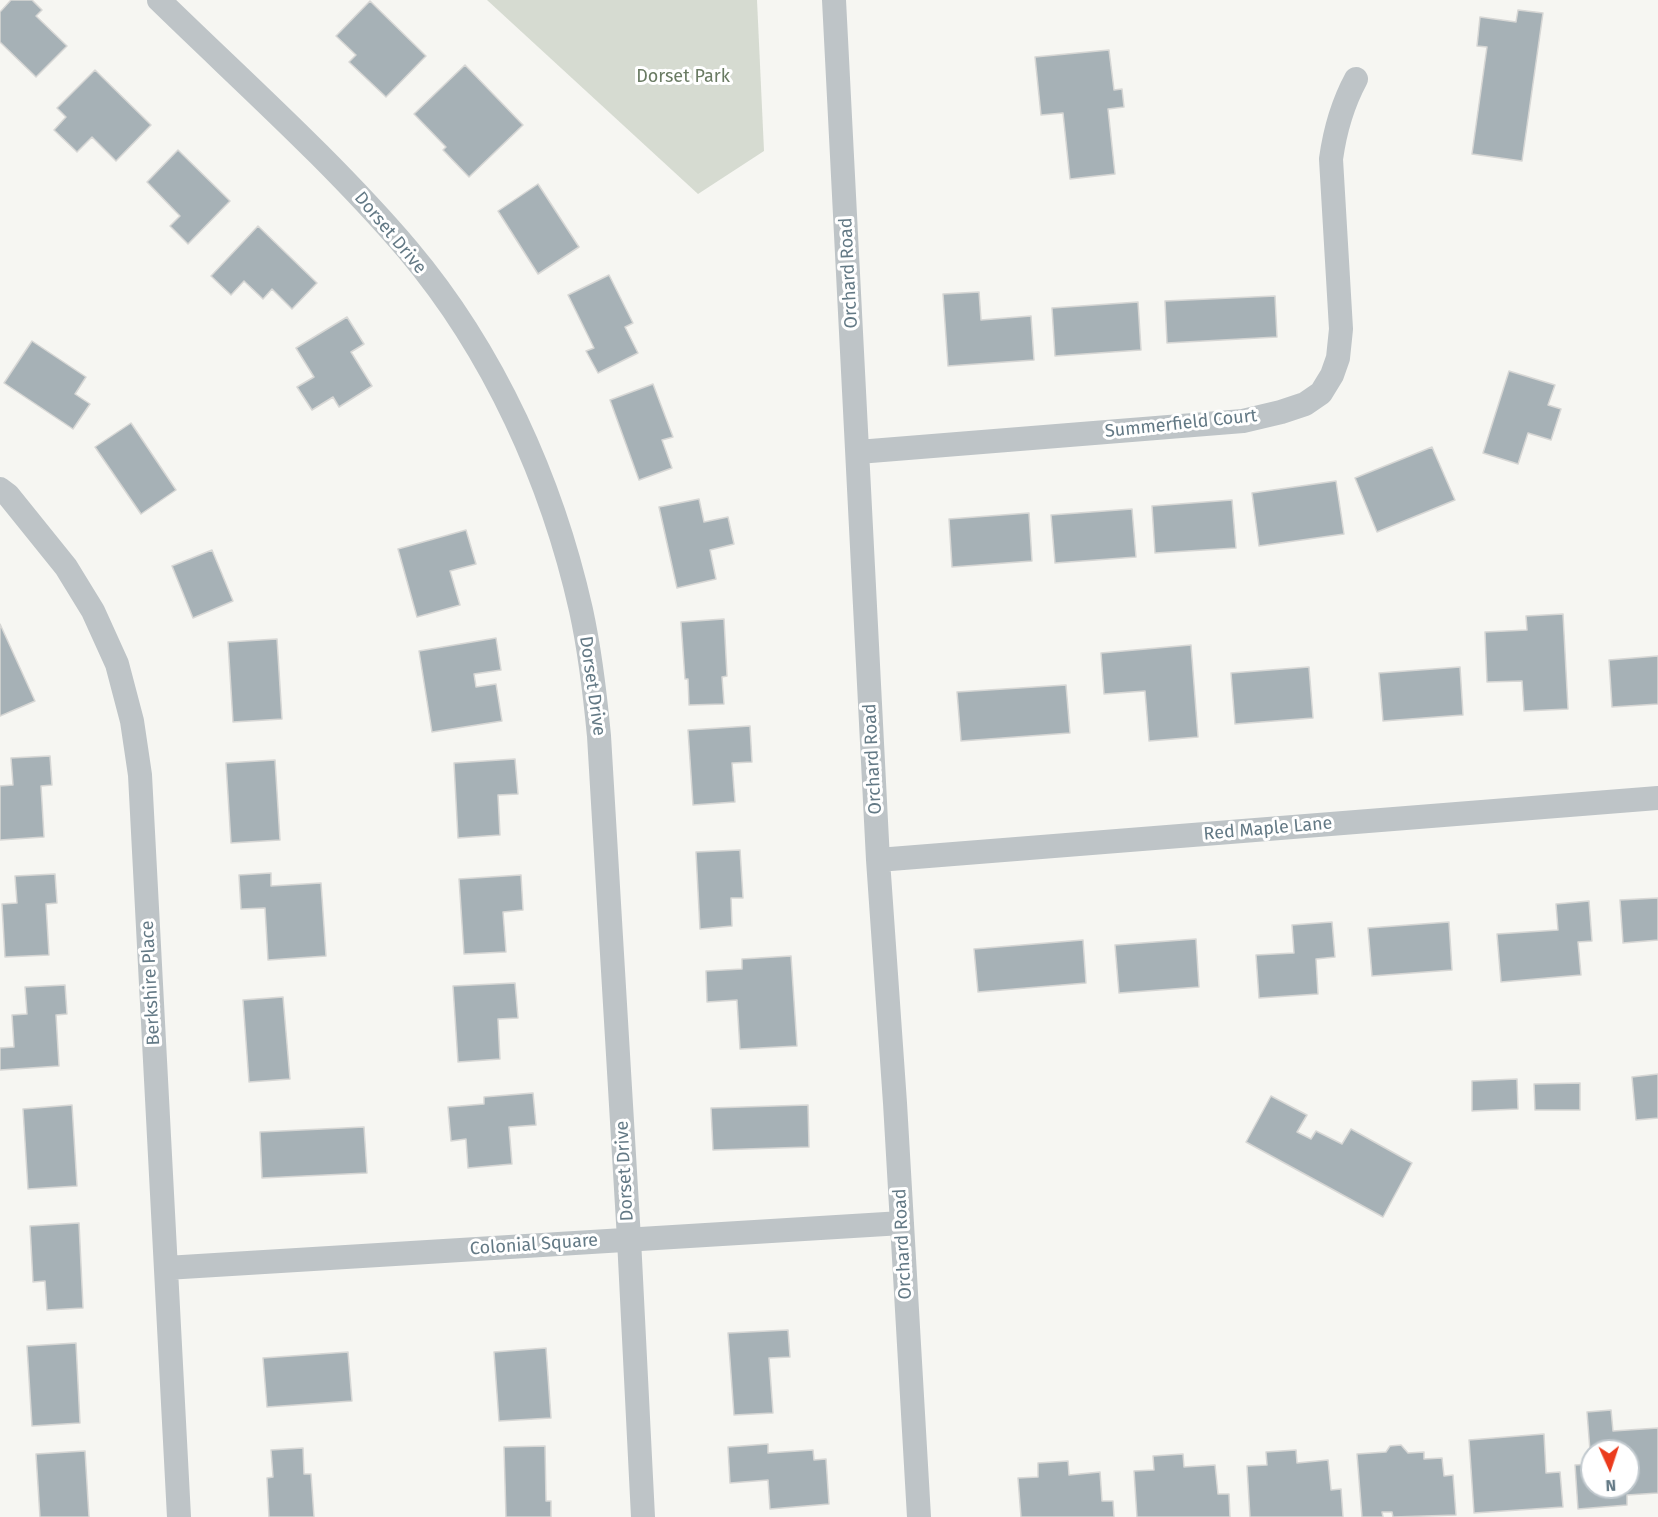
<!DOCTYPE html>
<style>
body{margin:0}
#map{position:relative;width:1658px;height:1517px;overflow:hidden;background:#f6f6f2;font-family:"Fira Sans",sans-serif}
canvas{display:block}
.north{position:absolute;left:1580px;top:1439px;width:60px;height:60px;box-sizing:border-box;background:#fff;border:2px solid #c1c9ce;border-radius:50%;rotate:177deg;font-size:16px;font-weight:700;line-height:24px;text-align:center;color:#637985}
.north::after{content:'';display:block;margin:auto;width:21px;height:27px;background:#eb3b1d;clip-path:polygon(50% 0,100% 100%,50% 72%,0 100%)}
</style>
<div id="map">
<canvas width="1658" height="1517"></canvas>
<div class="north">N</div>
</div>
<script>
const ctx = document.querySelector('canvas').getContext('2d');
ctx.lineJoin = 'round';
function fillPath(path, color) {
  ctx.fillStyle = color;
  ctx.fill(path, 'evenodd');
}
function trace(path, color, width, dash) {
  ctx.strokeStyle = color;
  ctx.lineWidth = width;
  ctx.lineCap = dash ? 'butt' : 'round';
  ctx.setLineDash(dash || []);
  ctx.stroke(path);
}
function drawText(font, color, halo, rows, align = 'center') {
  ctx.font = font + ' "Fira Sans",sans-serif';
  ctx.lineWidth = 6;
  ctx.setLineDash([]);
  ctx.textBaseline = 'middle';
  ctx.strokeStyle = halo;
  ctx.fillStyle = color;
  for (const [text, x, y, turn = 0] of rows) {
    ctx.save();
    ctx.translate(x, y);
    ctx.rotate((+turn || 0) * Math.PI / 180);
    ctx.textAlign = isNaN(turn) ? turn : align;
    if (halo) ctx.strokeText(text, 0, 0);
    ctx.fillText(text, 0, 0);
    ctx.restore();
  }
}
const green = new Path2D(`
 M 487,0 L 757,0 L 764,151 L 698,194 Z`);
const building = new Path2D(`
 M 11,0 L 32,0 L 42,10 L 36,16 L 67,46 L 36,77 L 0,42 L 0,12 Z
 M 370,1 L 426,56 L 386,97 L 349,62 L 356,55 L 336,36 Z
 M 1518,10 L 1543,13 L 1522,161 L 1472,154 L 1487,47 L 1477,46 L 1480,17 L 1516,22 Z
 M 1109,50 L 1114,90 L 1122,89 L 1124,107 L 1108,109 L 1115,174 L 1070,179 L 1063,113 L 1041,115 L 1035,57 Z
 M 465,65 L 523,125 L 469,177 L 443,150 L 446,147 L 414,114 Z
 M 95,70 L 151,125 L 116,161 L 92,137 L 77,152 L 54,130 L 66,117 L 57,108 Z
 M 178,150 L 230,201 L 188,244 L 170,226 L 180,216 L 147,182 Z
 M 538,184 L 579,247 L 538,274 L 498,211 Z
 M 258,226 L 317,283 L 292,309 L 272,289 L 263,299 L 244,281 L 231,295 L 211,276 Z
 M 609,275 L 633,323 L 625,327 L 638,353 L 598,373 L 586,351 L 594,348 L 568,295 Z
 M 979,292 L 981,320 L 1031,316 L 1034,360 L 948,366 L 943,294 Z
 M 1275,296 L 1277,337 L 1167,343 L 1165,301 Z
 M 1138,302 L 1141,350 L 1055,356 L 1052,308 Z
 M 347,317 L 364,344 L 351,352 L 372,386 L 339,407 L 333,397 L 312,410 L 297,387 L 314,377 L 296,348 Z
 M 32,341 L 86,377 L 75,394 L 90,404 L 73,429 L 4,383 Z
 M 1509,371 L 1555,385 L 1548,405 L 1561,409 L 1551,440 L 1528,433 L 1518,464 L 1483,453 Z
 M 653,384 L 673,437 L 662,440 L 672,468 L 639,480 L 610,400 Z
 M 131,423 L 176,490 L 141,514 L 95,447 Z
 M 1432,447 L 1455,500 L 1377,532 L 1355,478 Z
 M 1336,481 L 1344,534 L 1259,546 L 1252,493 Z
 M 699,499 L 704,522 L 728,517 L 734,544 L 710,550 L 716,579 L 677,588 L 659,507 Z
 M 1232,500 L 1236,548 L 1155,553 L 1152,506 Z
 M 1132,509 L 1136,557 L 1055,563 L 1051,515 Z
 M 1029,513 L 1032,561 L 952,567 L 949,519 Z
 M 466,530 L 476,564 L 450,571 L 460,605 L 417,617 L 398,549 Z
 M 212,550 L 233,601 L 193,618 L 172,566 Z
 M 1563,614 L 1568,709 L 1524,711 L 1522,681 L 1487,682 L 1485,632 L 1527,630 L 1526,616 Z
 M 724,619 L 727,676 L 722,677 L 724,704 L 689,705 L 688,679 L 685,679 L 681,622 Z
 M 0,624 L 35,701 L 0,716 Z
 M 496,638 L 501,670 L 474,674 L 476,687 L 496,684 L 502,721 L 432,732 L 419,651 Z
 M 277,639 L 282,719 L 233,722 L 228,642 Z
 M 1191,645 L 1198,737 L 1149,741 L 1145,691 L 1104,694 L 1101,653 Z
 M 1658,656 L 1658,704 L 1612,707 L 1609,660 Z
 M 1309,667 L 1313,718 L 1235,724 L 1231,673 Z
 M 1460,667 L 1463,715 L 1383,721 L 1379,673 Z
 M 1066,685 L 1070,733 L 961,741 L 957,692 Z
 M 750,726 L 752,762 L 732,763 L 735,802 L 693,805 L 688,730 Z
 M 50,756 L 52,785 L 41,786 L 44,837 L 0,840 L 0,786 L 13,785 L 11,758 Z
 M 515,759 L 518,794 L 498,795 L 500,835 L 458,838 L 454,763 Z
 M 275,760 L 280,840 L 231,843 L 226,763 Z
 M 740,850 L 743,898 L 731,898 L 732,926 L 700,929 L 696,852 Z
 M 271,873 L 271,886 L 321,883 L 326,956 L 268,960 L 265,908 L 241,909 L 239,875 Z
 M 55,874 L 57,903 L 46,904 L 49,955 L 5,957 L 2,904 L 17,903 L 15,876 Z
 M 521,875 L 523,910 L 503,912 L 506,952 L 464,954 L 459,879 Z
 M 1658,898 L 1658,940 L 1623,943 L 1620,900 Z
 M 1589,901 L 1592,941 L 1578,942 L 1581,975 L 1501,982 L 1497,934 L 1558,930 L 1556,904 Z
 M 1332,922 L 1335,957 L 1316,959 L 1318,994 L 1259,998 L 1256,955 L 1294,953 L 1292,925 Z
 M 1449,922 L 1452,970 L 1372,976 L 1368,928 Z
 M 1196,939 L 1199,987 L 1119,993 L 1115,945 Z
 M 1083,940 L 1086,983 L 978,992 L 974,949 Z
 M 791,956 L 797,1046 L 740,1049 L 737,1000 L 707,1002 L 706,971 L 742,969 L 742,959 Z
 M 515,983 L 518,1018 L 498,1019 L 500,1059 L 458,1062 L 453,986 Z
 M 65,985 L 67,1014 L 56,1015 L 59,1066 L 0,1070 L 0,1048 L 14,1047 L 12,1015 L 27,1014 L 25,987 Z
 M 283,997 L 290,1079 L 249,1082 L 243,1000 Z
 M 1658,1074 L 1658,1118 L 1636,1120 L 1632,1077 Z
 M 1517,1079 L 1518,1109 L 1472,1111 L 1472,1081 Z
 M 1580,1083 L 1580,1110 L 1535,1110 L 1534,1084 Z
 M 533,1093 L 536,1125 L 509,1127 L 512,1164 L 468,1168 L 466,1139 L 451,1141 L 448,1107 L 484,1104 L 484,1097 Z
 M 1271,1096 L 1307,1115 L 1297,1132 L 1311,1139 L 1316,1131 L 1342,1144 L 1351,1129 L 1412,1163 L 1383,1217 L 1246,1142 Z
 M 72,1105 L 77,1186 L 28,1189 L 23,1109 Z
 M 808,1105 L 809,1147 L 713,1150 L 711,1108 Z
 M 364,1127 L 367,1173 L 262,1178 L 260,1132 Z
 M 79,1223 L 83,1308 L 47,1310 L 45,1281 L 33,1282 L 30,1226 Z
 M 788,1330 L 790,1357 L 769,1358 L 773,1413 L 734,1415 L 728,1333 Z
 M 76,1343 L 80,1423 L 32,1426 L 27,1346 Z
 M 546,1348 L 551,1418 L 499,1421 L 494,1352 Z
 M 348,1352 L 352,1401 L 267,1407 L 263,1358 Z
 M 1611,1410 L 1613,1431 L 1658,1428 L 1658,1493 L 1627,1495 L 1627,1505 L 1578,1509 L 1575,1465 L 1591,1464 L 1587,1412 ZM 1592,1451 L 1628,1451 L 1628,1487 L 1592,1487 Z
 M 1544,1434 L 1546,1473 L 1560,1472 L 1563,1507 L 1474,1513 L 1469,1440 Z
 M 768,1444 L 768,1453 L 813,1450 L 814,1460 L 826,1459 L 829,1504 L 770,1509 L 768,1480 L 730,1483 L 728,1447 Z
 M 1401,1445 L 1408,1453 L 1424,1452 L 1424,1459 L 1442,1458 L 1444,1476 L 1453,1475 L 1456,1515 L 1393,1517 L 1392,1512 L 1382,1512 L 1383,1517 L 1362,1517 L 1357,1454 L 1386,1452 L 1390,1446 Z
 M 545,1446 L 546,1501 L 551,1501 L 551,1517 L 506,1517 L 504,1447 Z
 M 303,1448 L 304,1474 L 311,1474 L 314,1517 L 269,1517 L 267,1478 L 273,1477 L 271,1450 Z
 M 1296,1450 L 1297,1463 L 1328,1460 L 1331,1490 L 1341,1489 L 1343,1517 L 1250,1517 L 1247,1466 L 1267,1465 L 1266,1452 Z
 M 85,1451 L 89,1517 L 40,1517 L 36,1454 Z
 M 1183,1454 L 1184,1467 L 1215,1465 L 1218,1494 L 1229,1494 L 1230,1517 L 1137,1517 L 1134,1471 L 1154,1470 L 1153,1456 Z
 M 1068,1461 L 1069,1475 L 1100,1472 L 1102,1501 L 1113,1501 L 1114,1517 L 1021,1517 L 1018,1478 L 1038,1477 L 1038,1463 Z`);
const street = new Path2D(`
 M 159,0 C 243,82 332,161 408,250 C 494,352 552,481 581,610 C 590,651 595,694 599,736 L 629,1239 L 643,1517
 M 834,0 L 878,860 L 895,1103 L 919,1517
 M 858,452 L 1243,421 L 1281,412 L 1305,404 L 1321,393 L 1332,375 L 1338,358 L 1341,329 L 1331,159 C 1335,130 1342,105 1356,79
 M 0,489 L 8,495 L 66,567 L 93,611 L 117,664 L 132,721 L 140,775 L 179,1517
 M 878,860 L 1658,798
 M 166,1268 L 902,1223`);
const parkNames = [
 ["Dorset Park",683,77]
];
const streetNames = [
 ["Dorset Drive",390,233,50],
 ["Orchard Road",849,273,-93],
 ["Summerfield Court",1181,424,-6],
 ["Dorset Drive",592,686,82],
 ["Orchard Road",873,759,-93],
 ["Red Maple Lane",1268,829,-5],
 ["Berkshire Place",151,983,-93],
 ["Dorset Drive",625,1171,-93],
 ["Orchard Road",903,1244,-93],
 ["Colonial Square",534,1245,-4]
];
fillPath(green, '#d6dbd1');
fillPath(building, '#a6b1b6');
trace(building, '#d7d7d5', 1.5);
trace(street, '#bec4c7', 24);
drawText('18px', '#6a7b63', '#fff', parkNames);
drawText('18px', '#637985', '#fff', streetNames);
</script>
